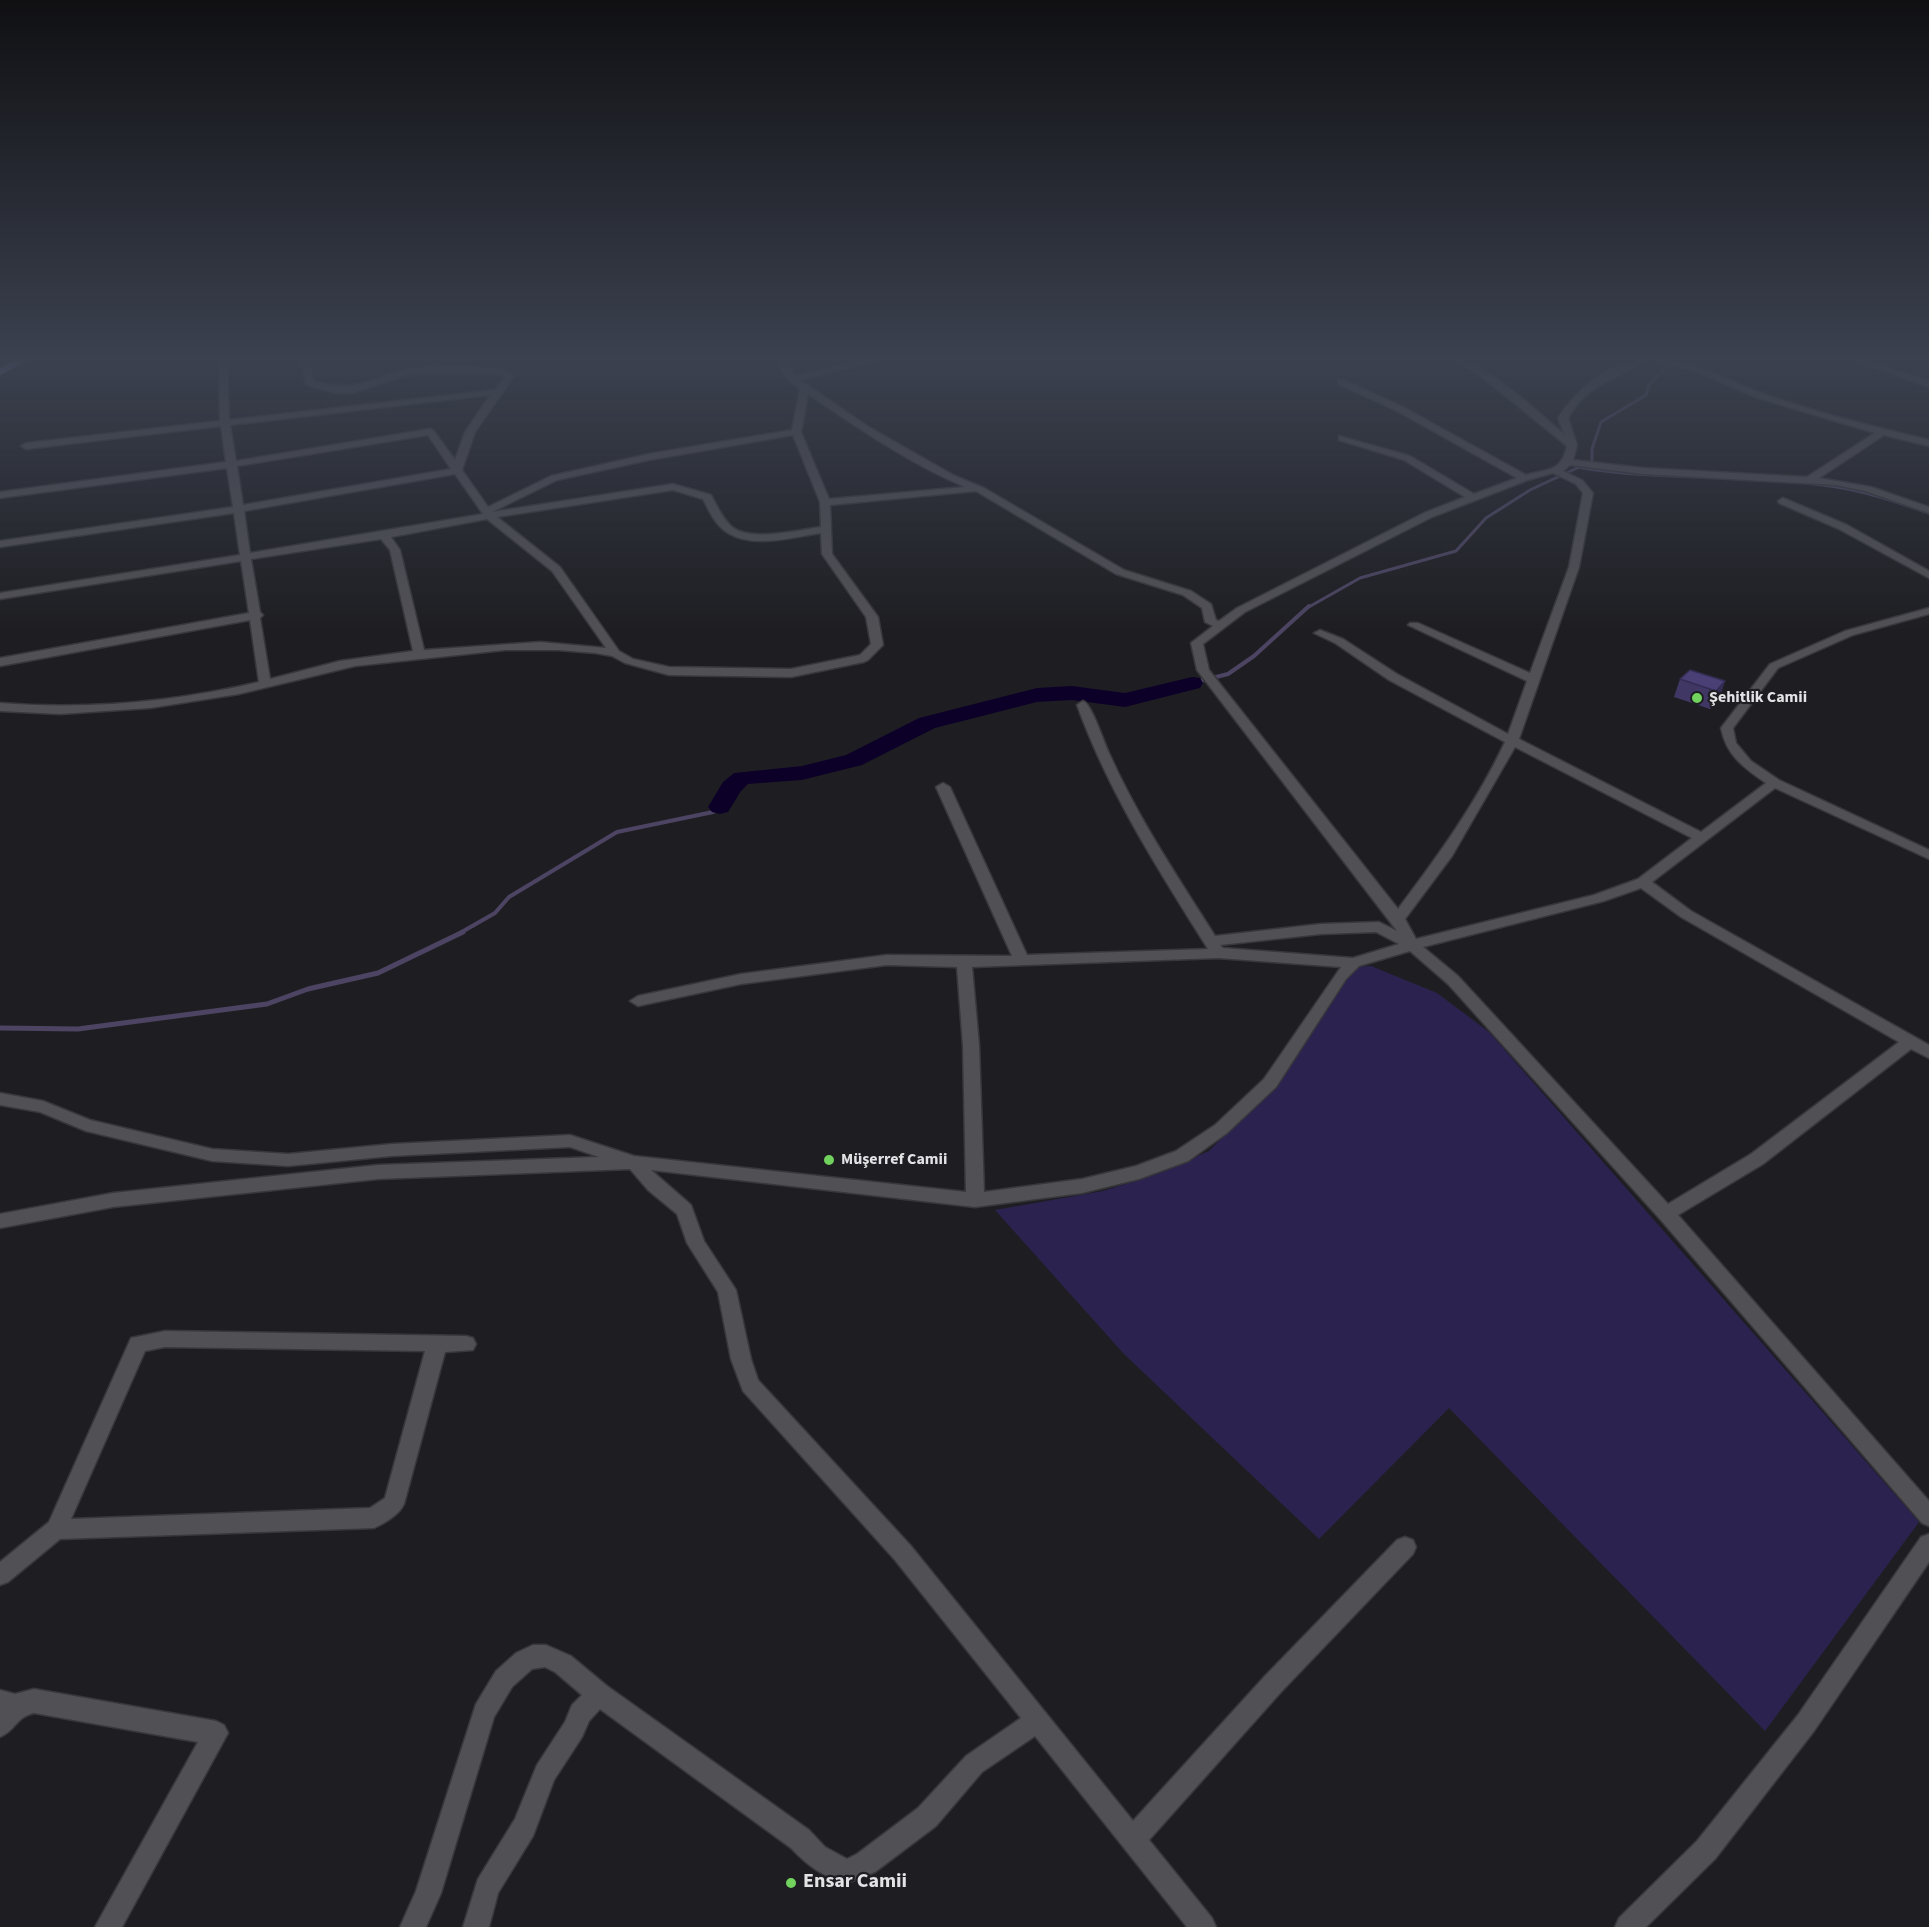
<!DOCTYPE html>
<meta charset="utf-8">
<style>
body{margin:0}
canvas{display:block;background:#1e1e22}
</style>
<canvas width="1929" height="1927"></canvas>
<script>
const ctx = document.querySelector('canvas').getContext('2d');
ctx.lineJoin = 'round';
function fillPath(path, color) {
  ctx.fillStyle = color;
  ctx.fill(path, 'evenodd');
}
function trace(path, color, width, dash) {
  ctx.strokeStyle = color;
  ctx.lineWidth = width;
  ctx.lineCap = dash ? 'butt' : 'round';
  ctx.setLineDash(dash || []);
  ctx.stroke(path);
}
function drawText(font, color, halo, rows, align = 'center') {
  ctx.font = font + ' "Source Sans 3",sans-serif';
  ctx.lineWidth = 4.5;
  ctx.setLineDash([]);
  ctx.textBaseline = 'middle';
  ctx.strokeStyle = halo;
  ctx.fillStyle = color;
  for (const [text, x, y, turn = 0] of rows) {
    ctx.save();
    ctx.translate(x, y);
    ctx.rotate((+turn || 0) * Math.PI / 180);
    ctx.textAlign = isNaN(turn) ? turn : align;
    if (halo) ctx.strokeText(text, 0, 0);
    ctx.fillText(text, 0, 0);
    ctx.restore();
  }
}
const green = new Path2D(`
 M 1371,966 L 1437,993 L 1489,1032 L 1919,1522 L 1765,1731 L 1449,1408 L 1319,1539 L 1124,1354 L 995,1210 L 1103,1191 L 1154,1175 L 1209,1151 L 1265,1094 L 1354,967 Z`);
const streamFar2 = new Path2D(`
 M 1577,467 C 1663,482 1751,473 1837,487 C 1868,492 1899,503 1929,513
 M 1307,608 L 1360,578 L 1456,551 L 1486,518 L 1530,490 L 1592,461 L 1592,449 L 1601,422 L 1646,395 L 1649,385 L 1672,360`);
const streamFar1 = new Path2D(`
 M 1192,683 L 1228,674 L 1254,656 L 1309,606
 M 460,933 L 495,913 L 509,897 L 617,832 L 713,812 L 720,807`);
const stream = new Path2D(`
 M 0,1028 L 78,1029 L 267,1004 L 308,989 L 378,973 L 463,932`);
const river = new Path2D(`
 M 1192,677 L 1200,678 L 1203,683 L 1200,688 L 1125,707 L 1072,700 L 1037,702 L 935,728 L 862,765 L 802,780 L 748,784 L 741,791 L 728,812 L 720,814 L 712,812 L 708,807 L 723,782 L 734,773 L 802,766 L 846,755 L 919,718 L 1037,688 L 1072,686 L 1125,693 Z`);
const minor = new Path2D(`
 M 219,360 L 227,360 L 229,420 L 495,390 L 505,377 L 499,374 L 410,374 L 353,393 L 335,393 L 306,385 L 301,360 L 309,360 L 313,381 C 360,394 365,378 407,369 C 423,365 487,366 504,369 L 514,376 L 475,432 L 462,470 L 488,507 L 551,476 L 649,454 L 792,430 L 800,389 L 785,377 L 778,360 L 786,360 L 795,376 L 864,360 L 881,360 L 800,380 L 867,426 L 953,475 L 984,488 L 1124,570 L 1191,591 L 1211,604 L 1216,620 L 1219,621 L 1237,608 L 1424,513 L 1465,497 L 1404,460 L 1339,440 L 1339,436 L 1410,456 L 1474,494 L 1517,478 L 1397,411 L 1338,384 L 1338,380 L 1344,380 L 1403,407 L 1526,475 C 1550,468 1561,472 1567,446 L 1477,373 L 1452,360 C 1485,360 1537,412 1564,434 L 1558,418 C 1576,390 1610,360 1645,360 C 1614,383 1590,381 1568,418 L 1577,445 L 1573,460 L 1643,468 L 1807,477 L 1875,433 L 1758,398 L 1693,370 L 1655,360 C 1696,360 1727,381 1764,394 C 1817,413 1874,427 1929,440 L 1929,446 L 1884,435 L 1819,478 L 1871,487 L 1929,507 L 1929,513 L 1865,491 L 1836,485 L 1643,474 L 1570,465 L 1563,471 L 1582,480 L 1593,493 L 1579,567 L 1519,739 L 1701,832 L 1766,783 C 1744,768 1726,755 1721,728 L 1770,664 L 1845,631 L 1929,608 L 1929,614 L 1853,635 L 1778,668 L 1733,728 L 1736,743 L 1751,761 L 1779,780 L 1929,850 L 1929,859 L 1775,788 L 1652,882 L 1691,911 L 1929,1045 L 1929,1058 L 1911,1049 L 1763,1164 L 1678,1215 L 1929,1501 L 1929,1526 L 1922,1523 L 1660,1219 L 1448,984 L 1410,951 L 1359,966 L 1346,979 L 1276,1087 L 1227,1133 L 1188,1161 L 1139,1179 L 1082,1193 L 975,1207 L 651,1170 L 691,1205 L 704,1241 L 736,1290 L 751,1359 L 758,1380 L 911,1546 L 1133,1821 L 1265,1676 L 1397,1540 L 1405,1537 L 1413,1540 L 1416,1547 L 1413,1554 L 1281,1692 L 1149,1840 L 1212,1918 L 1216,1927 L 1187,1927 L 1035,1736 L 982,1772 L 936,1826 L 875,1872 L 847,1883 C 823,1877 808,1866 791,1848 L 600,1709 L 589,1721 L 582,1737 L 554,1780 L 533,1836 L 498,1893 L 489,1927 L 463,1927 L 478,1879 L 515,1819 L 537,1765 L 565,1722 L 572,1705 L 582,1695 L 555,1672 L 545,1667 L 532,1669 L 512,1687 L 494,1717 L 441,1893 L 426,1927 L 400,1927 L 416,1891 L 476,1704 L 496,1671 L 516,1653 L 533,1645 L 546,1645 L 571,1656 L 607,1686 L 809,1830 L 825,1847 L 847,1859 L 857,1854 L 918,1808 L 966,1756 L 1021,1718 L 895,1560 L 743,1391 L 731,1359 L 718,1292 L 687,1243 L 677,1214 L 648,1190 L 630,1169 L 378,1179 L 113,1207 L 0,1228 L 0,1214 L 113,1193 L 378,1165 L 599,1157 L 570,1147 L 392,1156 L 288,1166 L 212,1161 L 86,1131 L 40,1112 L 0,1105 L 0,1093 L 43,1101 L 90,1120 L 212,1149 L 288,1154 L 392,1144 L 570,1135 L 634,1156 L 966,1192 L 963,1045 L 957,967 L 887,965 L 741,984 L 638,1006 L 630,1001 L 638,996 L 741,974 L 887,955 L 1012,956 L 936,787 L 943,783 L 950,787 L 1027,955 L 1208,949 C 1159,871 1109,793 1077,705 L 1083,701 C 1092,704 1104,743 1109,753 C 1138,818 1177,876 1215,936 L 1321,924 L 1379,922 L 1397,931 L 1197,670 L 1191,643 L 1213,626 L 1205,622 L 1202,608 L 1183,595 L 1116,574 L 976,491 L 830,505 L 832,554 L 878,617 L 883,645 L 868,660 L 864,662 L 791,677 L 669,675 L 625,663 L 612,656 L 595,653 L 558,650 L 505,650 L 355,666 L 239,694 L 150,708 L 60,714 L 0,711 L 0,703 C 87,710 174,702 259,682 L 250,620 L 0,666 L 0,658 L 249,613 L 241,561 L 0,599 L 0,593 L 240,555 L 234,513 L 0,547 L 0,541 L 233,507 L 227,468 L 0,498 L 0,492 L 226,462 L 221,426 L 26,449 L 21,446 L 26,443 L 220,421 ZM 808,394 C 858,428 909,463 965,487 L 829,499 L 801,432 ZM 490,395 L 465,432 L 455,460 L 433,430 L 430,429 L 236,461 L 230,425 ZM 428,435 L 451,469 L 243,505 L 237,466 ZM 793,435 L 820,502 L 821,527 C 798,530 751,542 732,527 C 722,518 717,506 711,495 L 673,484 L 492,512 L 557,480 L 649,460 ZM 1553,473 L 1576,484 L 1583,493 L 1569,567 L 1530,673 L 1418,623 L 1410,623 L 1408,625 L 1527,681 L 1508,734 L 1397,674 L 1343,639 L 1320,630 L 1314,633 L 1335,643 L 1389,680 L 1505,742 C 1477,802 1438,856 1398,909 L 1209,670 L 1203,644 L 1245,612 L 1432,517 L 1528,480 ZM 455,474 L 483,514 L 250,553 L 244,511 ZM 673,490 L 703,499 C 709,511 716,526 728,533 C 754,549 793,537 821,533 L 822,554 L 866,617 L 871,644 L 860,655 L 791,669 L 669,667 L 633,659 L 619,651 L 560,567 L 497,517 ZM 487,519 L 552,571 L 606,648 L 540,642 L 424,650 L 400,550 L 391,537 ZM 381,539 L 390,550 L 413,651 L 340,661 L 270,679 L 260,618 L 263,615 L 260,612 L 251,559 ZM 1515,747 L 1692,838 L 1638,879 L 1594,895 L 1416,939 L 1405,919 L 1452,856 ZM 1641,888 L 1681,917 L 1899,1042 L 1751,1154 L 1668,1204 L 1458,976 L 1423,947 L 1604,901 ZM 1376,932 L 1399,944 L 1353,958 L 1223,948 L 1220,945 L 1321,934 ZM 1218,958 L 1341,967 L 1264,1079 L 1215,1125 L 1176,1151 L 1136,1166 L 1082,1179 L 984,1192 L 979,1045 L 972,967 Z
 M 1853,360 L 1866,360 L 1929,381 L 1929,387 Z
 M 1783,498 L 1847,525 L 1929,571 L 1929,578 L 1839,529 L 1779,503 L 1778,501 Z
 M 165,1331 L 466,1336 L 473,1338 L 476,1344 L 473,1350 L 445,1352 L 404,1504 C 399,1515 385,1523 374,1528 L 60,1539 L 8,1582 L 0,1585 L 0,1562 L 49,1522 L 131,1338 ZM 165,1347 L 425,1351 L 385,1498 L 370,1508 L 71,1519 L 145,1351 Z
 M 1929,1534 L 1929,1562 L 1814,1731 L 1715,1859 L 1646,1927 L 1615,1927 L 1619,1918 L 1697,1841 L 1798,1715 L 1921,1537 Z
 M 34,1689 L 216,1721 L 224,1725 L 228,1733 L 122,1927 L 95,1927 L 198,1742 L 34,1713 C 16,1717 16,1730 0,1737 L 0,1690 L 15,1694 Z`);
const highway = new Path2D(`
 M 15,360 L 29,360 L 0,375 L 0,368 Z`);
const wall = new Path2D(`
 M 1680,679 L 1725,681 L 1719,699 L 1710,709 L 1674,697 Z`);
const shadedWall = new Path2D(`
 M 1725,681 L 1719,699 L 1710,709 L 1716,691 Z`);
const building = new Path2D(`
 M 1690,670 L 1725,681 L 1716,691 L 1680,679 Z`);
const markers = [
 [1697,698,6,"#71d25e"],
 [829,1160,6,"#71d25e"],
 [791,1883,6,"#71d25e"]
];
const poiNames = [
 ["Şehitlik Camii",1709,698],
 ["Müşerref Camii",841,1160]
];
const nearPoinames = [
 ["Ensar Camii",803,1883]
];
fillPath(green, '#2b224f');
trace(streamFar2, '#4c4462', 3);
trace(streamFar1, '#4c4462', 4);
trace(stream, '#4c4462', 5);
fillPath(river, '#0c0029');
trace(minor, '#38383c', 3);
trace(highway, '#38383c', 3);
fillPath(minor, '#515055');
fillPath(highway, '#bcb3f3');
fillPath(wall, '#403765');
fillPath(shadedWall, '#342d53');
fillPath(building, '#4a4076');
trace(building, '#342d53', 1.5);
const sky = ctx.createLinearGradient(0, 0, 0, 630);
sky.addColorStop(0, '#101013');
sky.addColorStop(0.57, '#3b414f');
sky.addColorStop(1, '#3b414f00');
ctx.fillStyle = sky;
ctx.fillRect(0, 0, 1929, 630);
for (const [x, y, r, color] of markers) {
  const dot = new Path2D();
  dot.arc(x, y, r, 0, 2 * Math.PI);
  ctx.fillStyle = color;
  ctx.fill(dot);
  trace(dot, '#1e1e22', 2);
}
drawText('bold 16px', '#e3e3e6', '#1e1e22', poiNames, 'left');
drawText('bold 20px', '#e3e3e6', '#1e1e22', nearPoinames, 'left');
</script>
